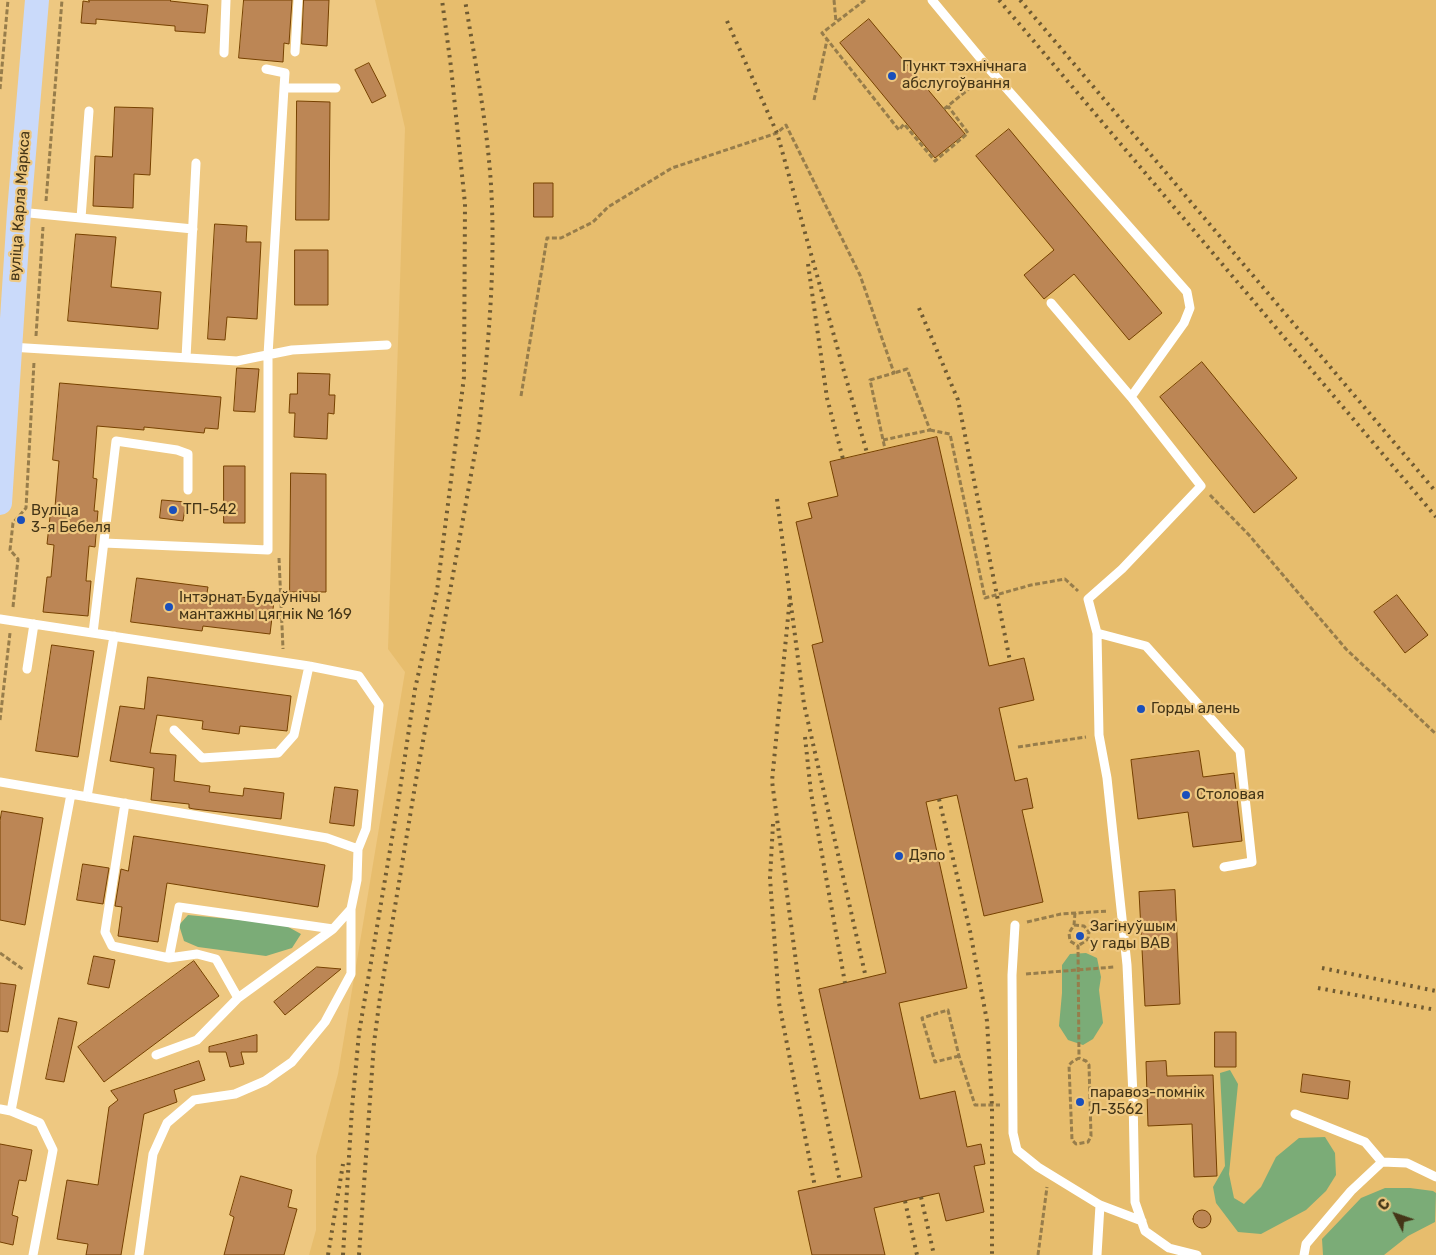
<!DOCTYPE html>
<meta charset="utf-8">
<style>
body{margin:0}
#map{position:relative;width:1436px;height:1255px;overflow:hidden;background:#eec881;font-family:Rubik,sans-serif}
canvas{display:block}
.north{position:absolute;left:1371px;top:1190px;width:50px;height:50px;-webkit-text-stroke:4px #eec881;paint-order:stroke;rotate:311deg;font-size:14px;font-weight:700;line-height:20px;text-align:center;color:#443517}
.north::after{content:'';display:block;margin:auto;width:18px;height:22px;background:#443517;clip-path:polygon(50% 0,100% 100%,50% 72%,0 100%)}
</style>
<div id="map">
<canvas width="1436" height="1255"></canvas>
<div class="north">С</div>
</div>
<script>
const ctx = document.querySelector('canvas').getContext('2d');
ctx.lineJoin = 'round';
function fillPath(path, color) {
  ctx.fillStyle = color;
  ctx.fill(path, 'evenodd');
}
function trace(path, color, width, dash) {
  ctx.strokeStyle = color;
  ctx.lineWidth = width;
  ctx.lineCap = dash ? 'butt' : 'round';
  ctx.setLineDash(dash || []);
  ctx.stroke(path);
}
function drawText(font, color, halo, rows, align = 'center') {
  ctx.font = font + ' Rubik,sans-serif';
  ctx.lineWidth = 4.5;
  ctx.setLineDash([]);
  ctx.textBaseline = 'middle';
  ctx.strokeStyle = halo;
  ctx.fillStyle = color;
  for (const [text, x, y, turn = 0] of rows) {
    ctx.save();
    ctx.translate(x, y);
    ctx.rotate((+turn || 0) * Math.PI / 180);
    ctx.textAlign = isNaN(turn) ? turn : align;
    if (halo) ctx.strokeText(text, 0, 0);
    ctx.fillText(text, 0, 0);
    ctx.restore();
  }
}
const built = new Path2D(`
 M 375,0 L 1436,0 L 1436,1255 L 309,1255 L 316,1230 L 316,1156 L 338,1074 L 405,672 L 388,649 L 405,128 Z`);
const forest = new Path2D(`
 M 188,915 L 283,924 L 301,934 L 292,948 L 266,956 L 198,947 L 184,941 L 179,925 Z
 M 1086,953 L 1097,958 L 1101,977 L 1099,990 L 1103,1023 L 1093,1039 L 1083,1045 L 1068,1040 L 1059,1026 L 1062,993 L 1062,965 L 1070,954 Z
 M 1230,1070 L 1238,1084 L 1229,1174 L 1234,1198 L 1244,1204 L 1261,1187 L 1276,1157 L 1299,1138 L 1325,1137 L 1335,1153 L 1336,1175 L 1326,1191 L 1306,1210 L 1261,1234 L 1238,1232 L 1216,1203 L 1213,1187 L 1225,1166 L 1220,1073 Z
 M 1385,1188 L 1410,1188 L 1433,1191 L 1436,1193 L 1435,1222 L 1408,1236 L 1384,1255 L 1323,1255 L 1322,1239 L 1361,1198 Z`);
const building = new Path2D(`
 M 89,0 L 171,0 L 170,1 L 208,5 L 205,33 L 175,31 L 175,26 L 96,19 L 96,24 L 81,23 L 83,1 L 89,2 Z
 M 244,0 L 292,0 L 289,44 L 284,43 L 283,62 L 239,58 Z
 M 304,0 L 329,0 L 327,46 L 302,44 Z
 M 869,19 L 965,134 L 935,158 L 840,43 Z
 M 369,63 L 386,96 L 372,103 L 355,70 Z
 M 297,101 L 330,102 L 329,220 L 296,220 Z
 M 115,107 L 153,108 L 150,175 L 134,174 L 133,208 L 93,206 L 95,156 L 112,157 Z
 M 1009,129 L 1162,313 L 1129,340 L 1074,274 L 1044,299 L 1024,275 L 1054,250 L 976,156 Z
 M 534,183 L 553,183 L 553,217 L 534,217 Z
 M 215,224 L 247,226 L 246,242 L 261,242 L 257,319 L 227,317 L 225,340 L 208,339 Z
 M 76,234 L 116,237 L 111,287 L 161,292 L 158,329 L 68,321 Z
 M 295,250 L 328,250 L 328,305 L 295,305 Z
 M 1202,362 L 1297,478 L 1254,513 L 1160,397 Z
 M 237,368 L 259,369 L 255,412 L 234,411 Z
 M 298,373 L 330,374 L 329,395 L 335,395 L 334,414 L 328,413 L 327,439 L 294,437 L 295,413 L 289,413 L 290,394 L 297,394 Z
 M 60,383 L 221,397 L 218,429 L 205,428 L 204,433 L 144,427 L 144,430 L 97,426 L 93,478 L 97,479 L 94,511 L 98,511 L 95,547 L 89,546 L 86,581 L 91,581 L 88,616 L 43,612 L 47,577 L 51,577 L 54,545 L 47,544 L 51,507 L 55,507 L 59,461 L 53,460 Z
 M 937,437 L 989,666 L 1024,658 L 1034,700 L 999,708 L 1015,781 L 1027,778 L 1033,808 L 1022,810 L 1043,902 L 984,916 L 957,795 L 926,802 L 967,988 L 899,1003 L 920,1099 L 955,1091 L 967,1147 L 981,1144 L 985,1164 L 974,1166 L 984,1212 L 946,1221 L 939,1193 L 874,1208 L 885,1255 L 812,1255 L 798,1191 L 862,1177 L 819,989 L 886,973 L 812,645 L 823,642 L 796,522 L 812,518 L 808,503 L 838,496 L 830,462 Z
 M 224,466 L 245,466 L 245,523 L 224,523 Z
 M 291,473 L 326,474 L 326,592 L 290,592 Z
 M 162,500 L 186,502 L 183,521 L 160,518 Z
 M 137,578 L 208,587 L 207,593 L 274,601 L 270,634 L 203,626 L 202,631 L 131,622 Z
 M 1397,595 L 1428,635 L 1405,653 L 1374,612 Z
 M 52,645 L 94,651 L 78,757 L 36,751 Z
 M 148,677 L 291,696 L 287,731 L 240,726 L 239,734 L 202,729 L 203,721 L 157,715 L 150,753 L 176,755 L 174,781 L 210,786 L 209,792 L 243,796 L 244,788 L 284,793 L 281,819 L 194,809 L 189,808 L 189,804 L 151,800 L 154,768 L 110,761 L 120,706 L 144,709 Z
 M 1199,751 L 1203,777 L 1234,773 L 1242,841 L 1193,847 L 1188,812 L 1138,819 L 1131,760 Z
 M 335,787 L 358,790 L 354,826 L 330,823 Z
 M 2,811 L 43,818 L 25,925 L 0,920 L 0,821 Z
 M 134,836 L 325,865 L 318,907 L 167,883 L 158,942 L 118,936 L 122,907 L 115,906 L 121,869 L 128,871 Z
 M 83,864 L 109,868 L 103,904 L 77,900 Z
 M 1175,890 L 1180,1004 L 1145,1006 L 1139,892 Z
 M 94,956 L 115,960 L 109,988 L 88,984 Z
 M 194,961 L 219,996 L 104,1082 L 78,1047 Z
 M 317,967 L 341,969 L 285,1015 L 274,1002 Z
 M 0,983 L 16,985 L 8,1032 L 0,1031 Z
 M 59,1018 L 77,1022 L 64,1082 L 46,1079 Z
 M 1215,1032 L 1236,1032 L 1236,1067 L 1215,1067 Z
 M 257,1035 L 257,1052 L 241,1052 L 244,1064 L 230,1067 L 226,1052 L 209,1052 L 209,1047 Z
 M 199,1061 L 205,1080 L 174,1090 L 177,1102 L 144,1114 L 121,1255 L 86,1255 L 88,1244 L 57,1239 L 67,1180 L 98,1185 L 109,1107 L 118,1100 L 111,1091 Z
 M 1166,1061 L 1167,1076 L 1213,1075 L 1217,1176 L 1194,1177 L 1192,1124 L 1148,1126 L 1146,1062 Z
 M 1303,1074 L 1350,1081 L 1348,1099 L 1301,1092 Z
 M 0,1144 L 32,1150 L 26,1181 L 19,1180 L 12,1215 L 18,1217 L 13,1245 L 0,1242 Z
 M 241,1176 L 292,1190 L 288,1207 L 297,1209 L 284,1255 L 224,1255 L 234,1217 L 230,1215 Z
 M1193 1219a9 9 0 1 1 18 0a9 9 0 1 1-18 0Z`);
const path = new Path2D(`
 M 834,0 L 836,22
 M 865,0 L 822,33 L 899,130 L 904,124 L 935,161 L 968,133 L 948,106
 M 0,89 L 8,0
 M 814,100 L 827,40
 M 944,109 L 980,80
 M 46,201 L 62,0
 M 36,336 L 43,227
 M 521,396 L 547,238 L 561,238 L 593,222 L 608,207 L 672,168 L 777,133 L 786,125 L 860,275 L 894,373 L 870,380 L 885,449
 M 930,430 L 950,434 L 985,598 L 1031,585 L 1065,579 L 1078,591
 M 883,440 L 930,430 L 907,369 L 894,373
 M 1210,495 L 1249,535 L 1346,649 L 1436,734
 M 279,558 L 283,649
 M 13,607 L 18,559 L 10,550 L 13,523 L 26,508 L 34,362
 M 0,720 L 10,633
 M 1018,747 L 1086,737
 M 1075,913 L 1074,925 L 1069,933 L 1070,941 L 1078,946 L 1079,1058 L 1072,1062 L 1069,1065 L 1072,1140 L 1076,1144 L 1088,1142 L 1091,1136 L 1089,1065 L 1086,1061 L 1079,1058
 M 1027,922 L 1061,914 L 1108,911
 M 1074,925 L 1084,926 L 1089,932 L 1088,939 L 1078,946
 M 0,953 L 24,970
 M 1026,974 L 1114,967
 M 959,1056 L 935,1062 L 922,1018 L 948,1010 L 959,1056 L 975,1105 L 1000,1105
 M 1038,1255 L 1047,1187`);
const lane = new Path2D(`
 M 932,0 L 991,71 L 1187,292 L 1190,308 L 1184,323 L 1131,397 L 1201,486 L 1122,569 L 1088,599 L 1097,633 L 1099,735 L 1107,778 L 1127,965 L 1133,1096 L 1135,1202 L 1145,1231 L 1169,1248 L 1197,1255
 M 295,52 L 298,0
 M 224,53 L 226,0
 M 266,69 L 285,73 L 284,88
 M 19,212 L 193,229
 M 81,218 L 89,111
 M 1051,303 L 1131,397
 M 10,347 L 237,361 L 292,350 L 387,345
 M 186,358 L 196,163
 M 104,543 L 268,550 L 268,355 L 284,88 L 336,88
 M 0,619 L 309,666 L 359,676 L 379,705 L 366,829 L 358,849
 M 93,633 L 116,441 L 177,450 L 188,454 L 188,490
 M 1097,633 L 1146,646 L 1240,751 L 1252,862 L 1224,867
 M 27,669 L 34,624
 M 174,730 L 202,758 L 278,753 L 294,735 L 309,666
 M 0,782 L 327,838 L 358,849 L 357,880 L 351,909 L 333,929 L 238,998 L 197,1040 L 156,1055
 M 87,797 L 114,636
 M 125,803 L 105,932 L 112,946 L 169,958 L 197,954 L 216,959 L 238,998
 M 1015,925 L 1012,975 L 1013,1133 L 1017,1150 L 1038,1167 L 1100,1205 L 1142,1221
 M 169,958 L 179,907 L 333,929
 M 0,1109 L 11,1111 L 40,1123 L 53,1150 L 33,1255
 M 11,1111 L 71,794
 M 1295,1114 L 1365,1142 L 1382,1162
 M 139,1255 L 153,1154 L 167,1123 L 194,1100 L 235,1094 L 265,1081 L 292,1062 L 325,1022 L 351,974 L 351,909
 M 1097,1255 L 1100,1205
 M 1304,1255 L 1306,1244 L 1351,1191 L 1382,1162 L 1407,1163 L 1436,1177`);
const secondary = new Path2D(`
 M 0,503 L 19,212 L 37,0`);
const rail = new Path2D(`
 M 999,0 L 1436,517
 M 1020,0 L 1436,492
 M 727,21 L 777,133 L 867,453
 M 808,264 L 827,398 L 843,459
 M 919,308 L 958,400 L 1010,661
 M 777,499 L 804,704 L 866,978
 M 790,597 L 772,781 L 800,992 L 840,1182
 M 805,737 L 811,793 L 845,983
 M 939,799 L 970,931 L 987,1021 L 992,1106 L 992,1255
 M 773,824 L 770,878 L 779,1003 L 815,1187
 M 1322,968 L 1436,991
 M 1318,988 L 1436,1010
 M 921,1197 L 934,1255
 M 905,1201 L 917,1255
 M 328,1255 L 343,1164
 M 343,1255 L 352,1108 L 359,1033 L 398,803 L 415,689 L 437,591 L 464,377 L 465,204 L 451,67 L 442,0
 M 359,1255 L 374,1043 L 380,997 L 416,780 L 478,436 C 488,353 496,269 491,185 C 487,123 475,61 465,0`);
const markers = [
 [892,76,5,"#1a4fbb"],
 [173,510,5,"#1a4fbb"],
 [21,520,5,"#1a4fbb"],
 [169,607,5,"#1a4fbb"],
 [1141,709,5,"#1a4fbb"],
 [1186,795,5,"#1a4fbb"],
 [899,856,5,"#1a4fbb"],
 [1080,936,5,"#1a4fbb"],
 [1080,1102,5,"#1a4fbb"]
];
const poiNames = [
 ["Пункт тэхнічнага",902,67],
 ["абслугоўвання",902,84],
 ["ТП-542",183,510],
 ["Вуліца",31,511],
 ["3-я Бебеля",31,528],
 ["Інтэрнат Будаўнічы",179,598],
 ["мантажны цягнік № 169",179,615],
 ["Горды алень",1151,709],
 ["Столовая",1196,795],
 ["Дэпо",909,856],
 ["Загінуўшым",1090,927],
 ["у гады ВАВ",1090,944],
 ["паравоз-помнік",1090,1093],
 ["Л-3562",1090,1110]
];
const streetNames = [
 ["вуліца Карла Маркса",20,206,-86]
];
fillPath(built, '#e7bd6d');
fillPath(forest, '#7bac77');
fillPath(building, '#bc8655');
trace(building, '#764100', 1);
trace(path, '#977d4b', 3, [5, 2.5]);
trace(lane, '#fff', 9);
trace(secondary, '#cadafa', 24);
trace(rail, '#705b32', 4, [2.5, 5]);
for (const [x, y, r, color] of markers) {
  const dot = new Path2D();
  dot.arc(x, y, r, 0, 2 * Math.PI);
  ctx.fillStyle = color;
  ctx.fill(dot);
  trace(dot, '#eec881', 2);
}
drawText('15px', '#443517', '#eec881', poiNames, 'left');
drawText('15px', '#443517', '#eec881', streetNames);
</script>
